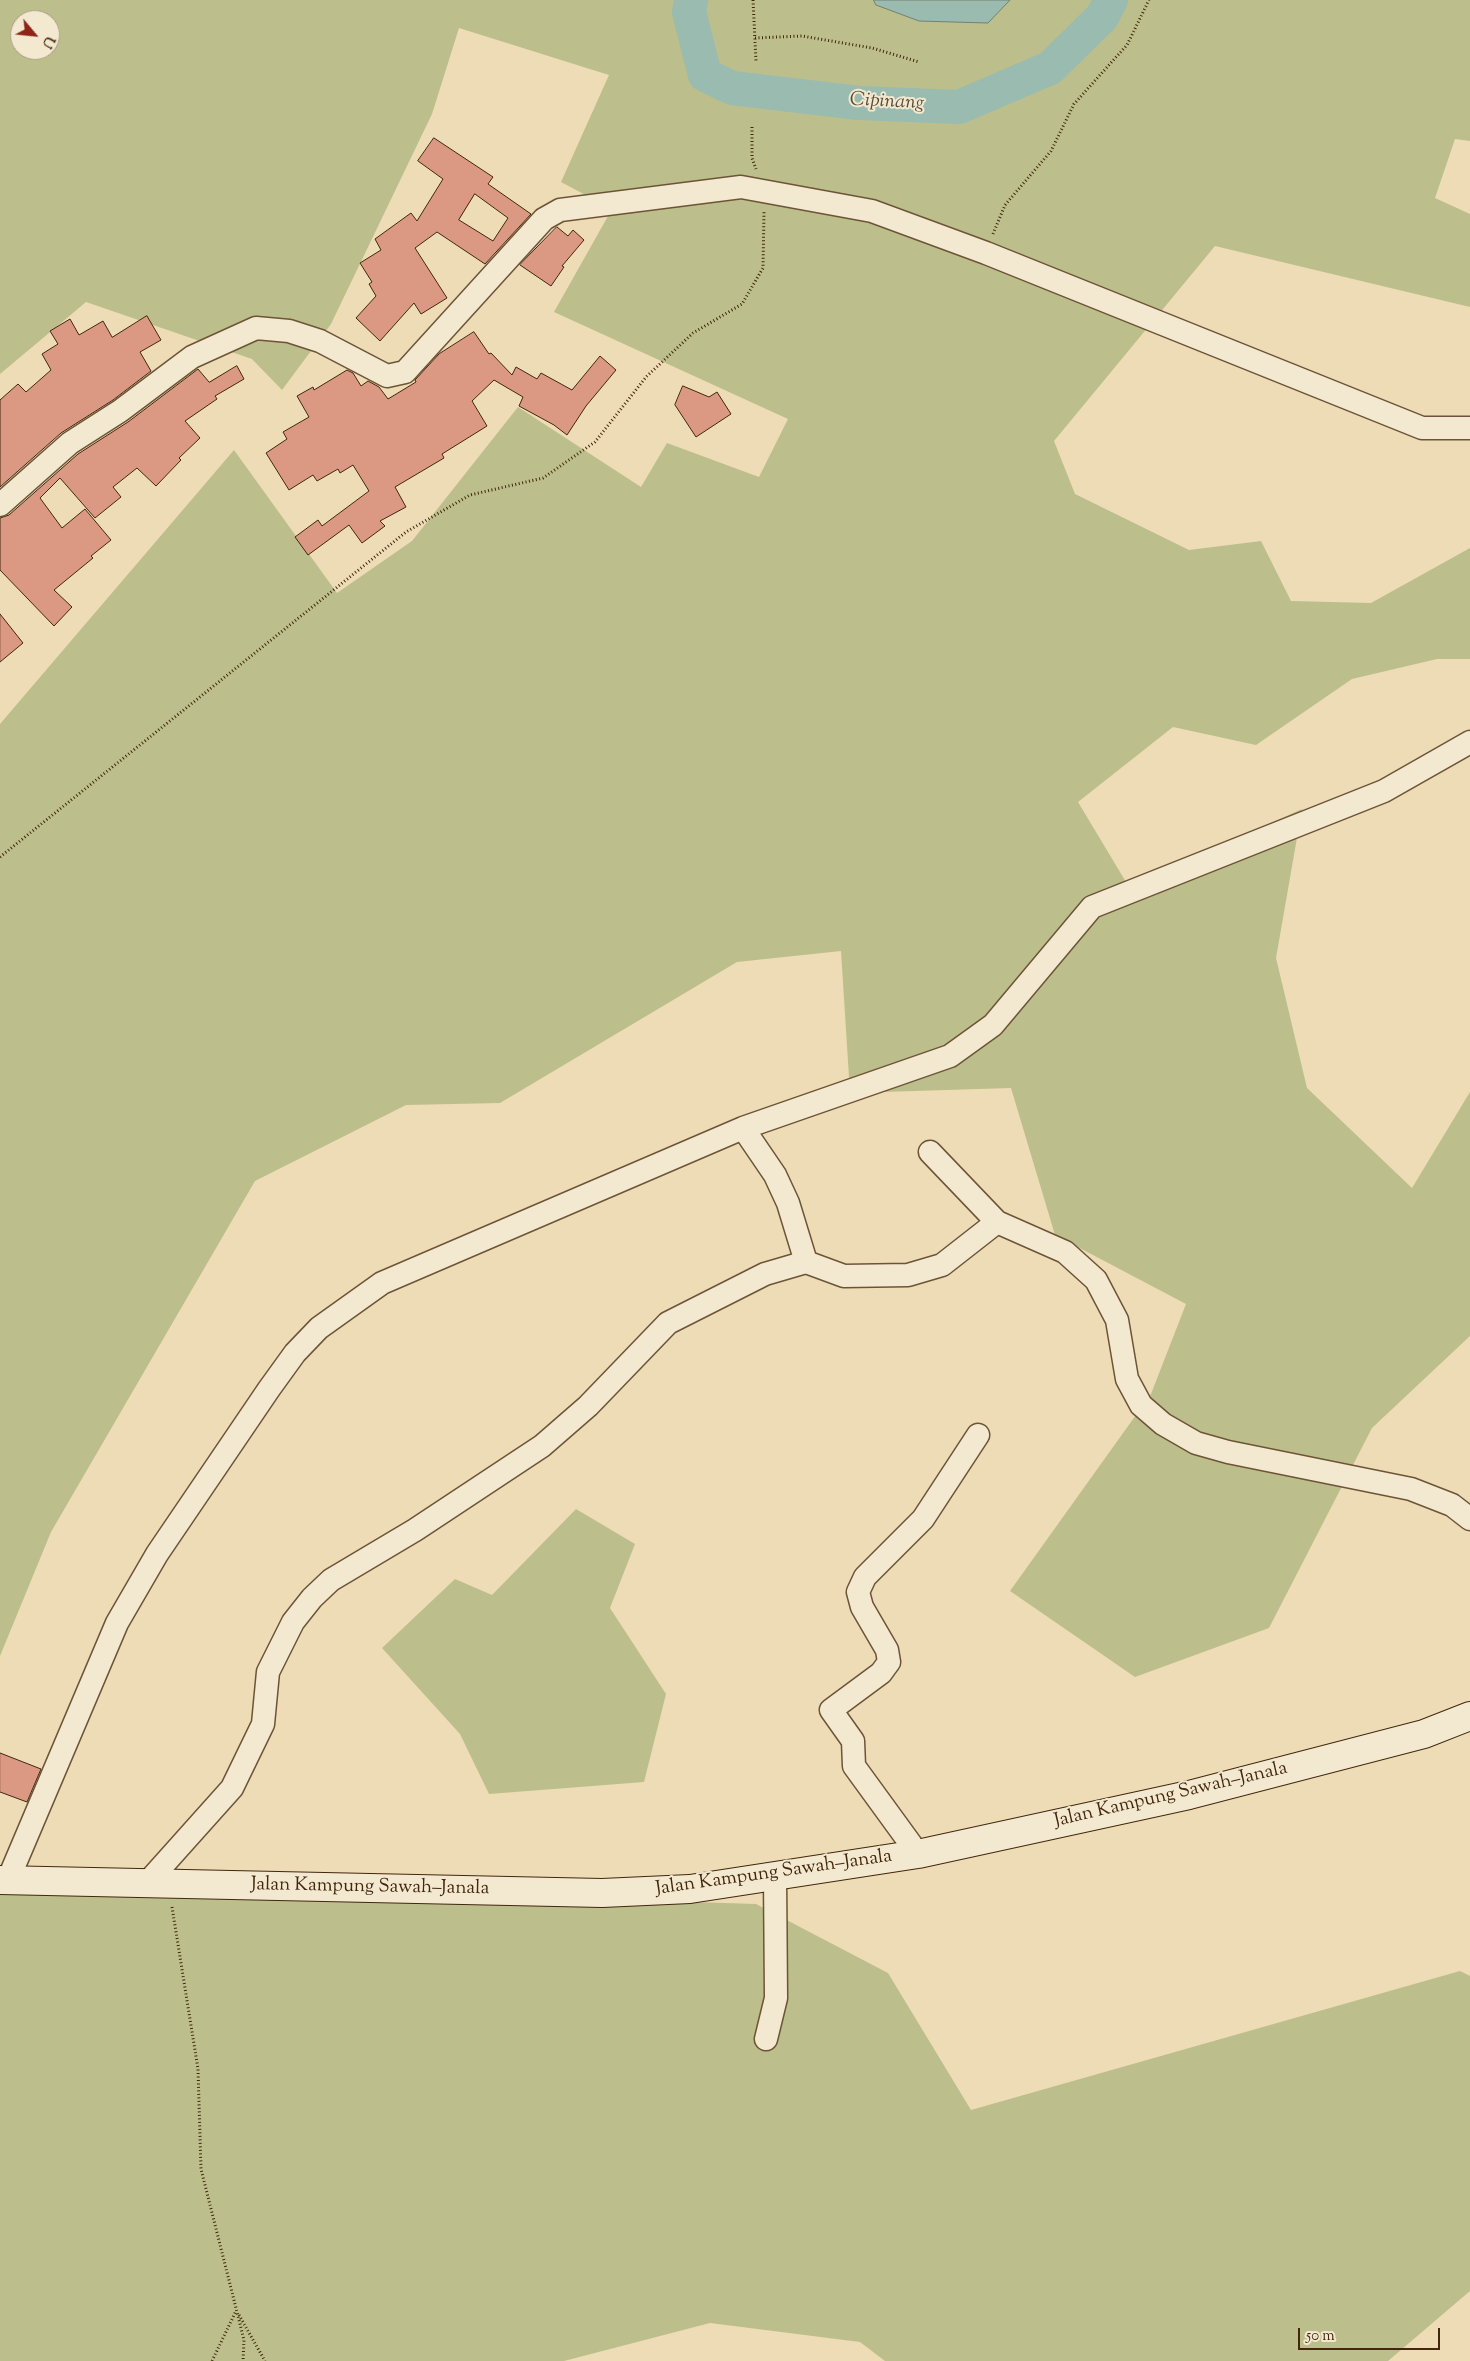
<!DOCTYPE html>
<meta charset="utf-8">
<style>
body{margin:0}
#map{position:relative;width:1470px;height:2361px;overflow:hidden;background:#eddcb6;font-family:"Sorts Mill Goudy",serif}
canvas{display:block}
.north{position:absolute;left:10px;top:10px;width:50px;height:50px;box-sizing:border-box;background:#f3e8d0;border:1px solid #ac9b82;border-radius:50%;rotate:118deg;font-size:14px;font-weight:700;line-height:20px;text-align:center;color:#42270d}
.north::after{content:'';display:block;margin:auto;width:18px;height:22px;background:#8f2418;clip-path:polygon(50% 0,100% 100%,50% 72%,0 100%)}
.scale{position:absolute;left:1298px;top:2328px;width:142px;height:22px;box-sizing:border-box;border:2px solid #42270d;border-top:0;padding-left:6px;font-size:15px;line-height:18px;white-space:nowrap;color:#42270d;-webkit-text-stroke:4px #f3e8d0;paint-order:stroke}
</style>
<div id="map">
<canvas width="1470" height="2361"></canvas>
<div class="north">U</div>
<div class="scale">50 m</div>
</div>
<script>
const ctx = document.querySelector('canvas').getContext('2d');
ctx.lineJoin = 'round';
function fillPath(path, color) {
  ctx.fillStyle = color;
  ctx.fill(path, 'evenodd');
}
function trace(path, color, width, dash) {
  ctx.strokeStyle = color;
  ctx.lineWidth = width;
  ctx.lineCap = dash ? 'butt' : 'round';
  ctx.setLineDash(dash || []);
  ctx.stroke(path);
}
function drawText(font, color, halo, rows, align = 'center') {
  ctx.font = font + ' "Sorts Mill Goudy",serif';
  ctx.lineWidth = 4;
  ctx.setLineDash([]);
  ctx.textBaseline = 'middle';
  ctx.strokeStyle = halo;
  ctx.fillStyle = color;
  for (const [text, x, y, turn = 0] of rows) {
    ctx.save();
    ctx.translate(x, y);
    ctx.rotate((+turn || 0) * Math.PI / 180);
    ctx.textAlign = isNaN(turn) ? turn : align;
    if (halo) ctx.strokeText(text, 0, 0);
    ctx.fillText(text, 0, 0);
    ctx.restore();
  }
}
const green = new Path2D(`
 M 0,0 L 1470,0 L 1470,141 L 1455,139 L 1435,198 L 1470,214 L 1470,307 L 1215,246 L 1054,441 L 1075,494 L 1189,550 L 1261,541 L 1291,601 L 1371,603 L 1470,548 L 1470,659 L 1437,659 L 1352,679 L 1256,745 L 1173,727 L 1078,802 L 1129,887 L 1302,809 L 1276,958 L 1307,1088 L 1412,1188 L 1470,1092 L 1470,1336 L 1372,1428 L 1269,1628 L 1135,1677 L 1010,1591 L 1151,1394 L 1186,1304 L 1055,1235 L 1011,1088 L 850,1093 L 841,951 L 737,962 L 500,1103 L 406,1105 L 255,1181 L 51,1532 L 0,1656 L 0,724 L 234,450 L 337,593 L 412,541 L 518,407 L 641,487 L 667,443 L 759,477 L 788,419 L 554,312 L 612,209 L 561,182 L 609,75 L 459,28 L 432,114 L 331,324 L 282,390 L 252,359 L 86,302 L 0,374 ZM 20,20 L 50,20 L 50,50 L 20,50 Z
 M 576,1509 L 635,1544 L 610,1608 L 666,1694 L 644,1782 L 489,1794 L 460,1734 L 382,1648 L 455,1579 L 492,1595 Z
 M 0,1880 L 756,1904 L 888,1973 L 971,2110 L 1460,1971 L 1470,1976 L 1470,2291 L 1388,2361 L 885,2361 L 860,2342 L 710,2323 L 564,2361 L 0,2361 Z`);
const water = new Path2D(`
 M 874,0 L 1010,0 L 988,23 L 919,21 L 876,5 Z`);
const river = new Path2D(`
 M 691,0 L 689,12 L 705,75 L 732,88 L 859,103 L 959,107 L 1050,68 L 1102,17 L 1111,0`);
const building = new Path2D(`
 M 434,138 L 493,177 L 488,184 L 531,214 L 485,264 L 437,232 L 415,248 L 447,298 L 421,314 L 414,303 L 380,341 L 356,318 L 376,296 L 369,284 L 372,282 L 360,263 L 381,250 L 375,239 L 411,213 L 417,221 L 443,179 L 418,161 ZM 475,194 L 508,218 L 493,241 L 459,220 Z
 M 557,227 L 568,236 L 573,230 L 584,240 L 562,266 L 564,267 L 551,286 L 520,265 Z
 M 147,316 L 161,340 L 140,352 L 151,371 L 113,400 L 61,433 L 0,487 L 0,400 L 18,384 L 26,392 L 51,370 L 42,354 L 58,344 L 50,331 L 70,319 L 79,335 L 103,321 L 112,337 Z
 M 474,332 L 489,354 L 491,353 L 512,375 L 516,367 L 537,379 L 541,373 L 572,390 L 600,356 L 616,370 L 586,406 L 567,435 L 554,425 L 519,406 L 523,397 L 494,380 L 472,401 L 487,426 L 442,454 L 444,458 L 395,487 L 406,507 L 380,521 L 385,526 L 362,543 L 349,525 L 308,555 L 295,537 L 318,520 L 322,526 L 369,491 L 353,465 L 340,473 L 338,469 L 317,481 L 313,475 L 289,490 L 266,453 L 287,439 L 283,432 L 309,417 L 297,396 L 313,387 L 314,390 L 347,370 L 353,373 L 361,386 L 368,381 L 379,387 L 388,399 L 416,382 L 415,380 L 439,354 Z
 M 237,366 L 244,379 L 215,396 L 217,399 L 185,421 L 200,438 L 179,458 L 181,460 L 156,486 L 137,468 L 113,487 L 121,497 L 95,518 L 60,478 L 40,498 L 62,528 L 85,509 L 111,540 L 91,556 L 93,558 L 54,590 L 72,607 L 54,626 L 0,570 L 0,518 L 9,515 L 78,454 L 128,422 L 198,369 L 209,382 Z
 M 683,386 L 709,397 L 717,392 L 731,414 L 696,437 L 675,405 Z
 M 0,614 L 23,643 L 0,662 Z
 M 0,1753 L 41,1769 L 27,1802 L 0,1792 Z`);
const path = new Path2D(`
 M 753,0 L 756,61
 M 755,38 L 802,36 L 872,48 L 919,62
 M 752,127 L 752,158 L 756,169
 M 993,234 L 1005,205 L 1051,151 L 1074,104 L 1127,45 L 1149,0
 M 0,857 L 406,532 L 470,495 L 543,478 L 595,442 L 646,377 L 693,333 L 742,304 L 763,268 L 764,212
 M 172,1907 L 198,2069 L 201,2169 L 244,2340 L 243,2361
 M 239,2315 L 265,2361
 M 212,2361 L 236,2311`);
const minor = new Path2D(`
 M 0,505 L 70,443 L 120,411 L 192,357 L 256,328 L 289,331 L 320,341 L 387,376 L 405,372 L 544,219 L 560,210 L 741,187 L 872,211 L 986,253 L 1422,428 L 1470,428
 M 743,1128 L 775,1175 L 788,1203 L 806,1262
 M 930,1152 L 997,1222 L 1065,1252 L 1096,1280 L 1117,1320 L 1127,1379 L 1141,1405 L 1163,1424 L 1196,1443 L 1228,1452 L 1411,1489 L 1452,1505 L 1470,1519
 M 918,1854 L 854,1766 L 853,1741 L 831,1710 L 881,1673 L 889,1662 L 887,1650 L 862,1607 L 858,1592 L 865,1577 L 923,1519 L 978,1435
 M 8,1880 L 117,1623 L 157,1554 L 269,1389 L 295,1353 L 319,1328 L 382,1283 L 743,1128 L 950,1056 L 993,1025 L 1092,907 L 1384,791 L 1470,742
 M 147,1883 L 232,1788 L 263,1724 L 268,1672 L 293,1622 L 312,1598 L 331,1580 L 415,1530 L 542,1446 L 588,1406 L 668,1323 L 765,1274 L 806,1262 L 844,1276 L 908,1275 L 942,1265 L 997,1222
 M 766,2039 L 776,1998 L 775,1876`);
const secondary = new Path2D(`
 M 0,1880 L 602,1893 L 690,1889 L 918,1854 L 1189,1795 L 1424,1734 L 1470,1716`);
const streetNames = [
 ["Jalan Kampung Sawah–Janala",1171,1796,-13],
 ["Jalan Kampung Sawah–Janala",774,1874,-8],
 ["Jalan Kampung Sawah–Janala",370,1888,1]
];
const waterNames = [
 ["Cipinang",887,103,3]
];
fillPath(green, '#bcbf8b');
fillPath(water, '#99bbb0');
trace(water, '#76806f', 1);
trace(river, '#99bbb0', 34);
fillPath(building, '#db9883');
trace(building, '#42270d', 1);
trace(minor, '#6d5437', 25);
trace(secondary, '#42270d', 30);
trace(path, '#42270d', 3, [1, 2.5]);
trace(minor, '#f3e8d0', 22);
trace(secondary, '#f3e8d0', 28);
drawText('19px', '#42270d', '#f3e8d0', streetNames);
drawText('italic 20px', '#584c36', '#f3e8d0', waterNames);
</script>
